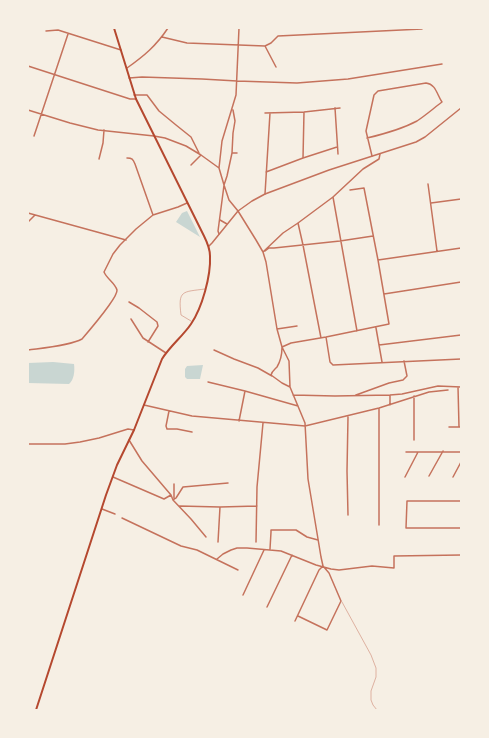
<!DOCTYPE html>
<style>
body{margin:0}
#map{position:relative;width:489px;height:738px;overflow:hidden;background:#f6efe4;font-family:Ubuntu,sans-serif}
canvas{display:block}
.frame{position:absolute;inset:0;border:29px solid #f6efe4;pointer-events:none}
</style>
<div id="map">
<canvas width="489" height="738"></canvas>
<div class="frame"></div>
</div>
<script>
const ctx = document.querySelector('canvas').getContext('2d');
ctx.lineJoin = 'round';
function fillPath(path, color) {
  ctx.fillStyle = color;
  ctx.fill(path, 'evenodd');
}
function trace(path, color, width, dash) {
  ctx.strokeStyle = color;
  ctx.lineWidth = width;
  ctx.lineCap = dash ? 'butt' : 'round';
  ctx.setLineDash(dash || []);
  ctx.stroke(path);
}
const water = new Path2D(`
 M 187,211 L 200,237 L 176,222 L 182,213 Z
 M 53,362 L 74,364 C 75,371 74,380 69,384 L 28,383 L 28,363 Z
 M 203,365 L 200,379 L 187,379 L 185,377 L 185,369 L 187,366 Z`);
const service = new Path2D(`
 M 191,321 L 181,315 C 178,290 182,292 205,289
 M 342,602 L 371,655 L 376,668 L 376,677 L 371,691 L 371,700 L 373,705 L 377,710`);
const minor = new Path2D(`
 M 46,31 L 58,30 L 121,50
 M 162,37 L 187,43 L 265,46 L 271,43 L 278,36 L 422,29
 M 265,46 L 276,67
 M 127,68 C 144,56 156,46 168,28
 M 129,78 L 142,77 L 202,79 L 237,81 L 297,83 L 348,79 L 442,64
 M 134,95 L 147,95 L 159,111 L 176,125 L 191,137 L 199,153
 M 335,108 L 338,154
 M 28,110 L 70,123 L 98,130 L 154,136 L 165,138 L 186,146 L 201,155 L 219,168 L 224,185 L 229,200 L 238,211 L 256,240 L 263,252 L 266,262 L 277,329 L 282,347 L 289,361 L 290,387 L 305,423 L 308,479 L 321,557 L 323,566 L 329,573 L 341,601 L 327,630 L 298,616
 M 265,113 L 304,112 L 340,108
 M 34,136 L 68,34
 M 367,138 C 384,134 402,129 417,121 C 426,115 434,108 442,102 C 437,95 436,84 426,83 L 378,91 L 374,95 L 366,131 L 372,156
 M 232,153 L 237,153
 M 127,158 C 132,158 133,159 135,164 L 153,215
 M 303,158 L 304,112
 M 99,159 L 103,143 L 104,130
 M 191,165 L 201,155
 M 219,168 L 222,141 L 236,95 L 239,28
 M 266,172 L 303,158 L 337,147
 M 428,184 L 437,251
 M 265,194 L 270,113
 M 333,197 L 357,331
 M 431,203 L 461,199
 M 28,213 L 126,240
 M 220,220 L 227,224
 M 28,222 L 35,215
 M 298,223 L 303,245 L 321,338
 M 219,234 L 218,231 L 223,193 L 224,185 L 227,176 L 232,153 L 233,133 L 235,121 L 233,110
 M 265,251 L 269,248 L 274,248 L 340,241 L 373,236
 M 263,252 L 283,233 L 298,223 L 333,197 L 363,169 L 379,159 L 380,154
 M 378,260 L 461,248
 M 384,294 L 461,282
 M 129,302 L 139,308 L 157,322 L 158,326 L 148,342
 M 131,319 L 143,338 L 166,353
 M 376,328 L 382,362
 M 277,329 L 297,326
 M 326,337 L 330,362 L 333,365 L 461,359
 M 379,345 L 461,335
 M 282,347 L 291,343 L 326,337 L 389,324 L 378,260 L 364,188 L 350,190
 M 282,347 C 282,353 280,362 277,367 C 274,370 272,371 271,375 L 282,383 L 290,387
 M 28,350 C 43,348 69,346 82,339 C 88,332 118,297 117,290 C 115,283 107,279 104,272 L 113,254 L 120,245 L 136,229 L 153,215 L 178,207 L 187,203
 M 214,350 L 234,359 L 258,368 L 272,376
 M 208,382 L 245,391 L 298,406
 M 458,387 L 459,427
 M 293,395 L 335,396 L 390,395 L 402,394 L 438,386 L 461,387
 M 356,395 L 389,383 L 403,380 L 407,376 L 404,361
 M 414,396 L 414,440
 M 144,405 L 192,416 L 305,426 L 379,408 L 429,392 L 448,390
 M 390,405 L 390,395
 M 169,411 L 166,426 L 167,429 L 177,429 L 192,432
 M 239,421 L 245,391
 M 449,427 L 461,427
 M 129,440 L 142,461 L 171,495 L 173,500 L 191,519 L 206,537
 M 406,452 L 461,452
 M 429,476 L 443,451
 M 113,477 L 164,499 L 171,495
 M 405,477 L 418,452
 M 453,477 L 461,462
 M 174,498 L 174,484
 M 173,500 L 176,498 L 183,487 L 228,483
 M 461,501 L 407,501 L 406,528 L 461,528
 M 179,506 L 220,507 L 257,506
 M 102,509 L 115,514
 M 348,515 L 347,471 L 348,417
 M 122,518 L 181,546 L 197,550 L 238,570
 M 379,525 L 379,408
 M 218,542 L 220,507
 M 256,542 L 257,487 L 263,423
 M 270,549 L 271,532 L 271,530 L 296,530 L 307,537 L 318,540
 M 217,559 L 223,554 L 231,550 L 237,548 L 247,548 L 281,551 L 316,565 L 331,569 L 339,570 L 372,566 L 394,568 L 394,556 L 461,555
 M 243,595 L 264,550
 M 267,607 L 292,555
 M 295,621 L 319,570 L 323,566`);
const tertiary = new Path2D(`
 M 28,66 L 130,99 L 136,99
 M 209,246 L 212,243 L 238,211 L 252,201 L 265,194 L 329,170 L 416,142 L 425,137 L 461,108
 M 28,444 L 65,444 L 80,442 L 99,438 L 128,429 L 134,430`);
const secondary = new Path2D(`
 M 36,710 L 106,495 L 117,465 L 134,430 L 162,359 C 170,346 183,336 191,324 C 202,308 211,276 210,256 C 210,249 207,242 204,236 L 136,99 L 114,28`);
fillPath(water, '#c9d6d2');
trace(service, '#c5725c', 0.5);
trace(minor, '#c5725c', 1.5);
trace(tertiary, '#c5725c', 1.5);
trace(secondary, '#b5482f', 2);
</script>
